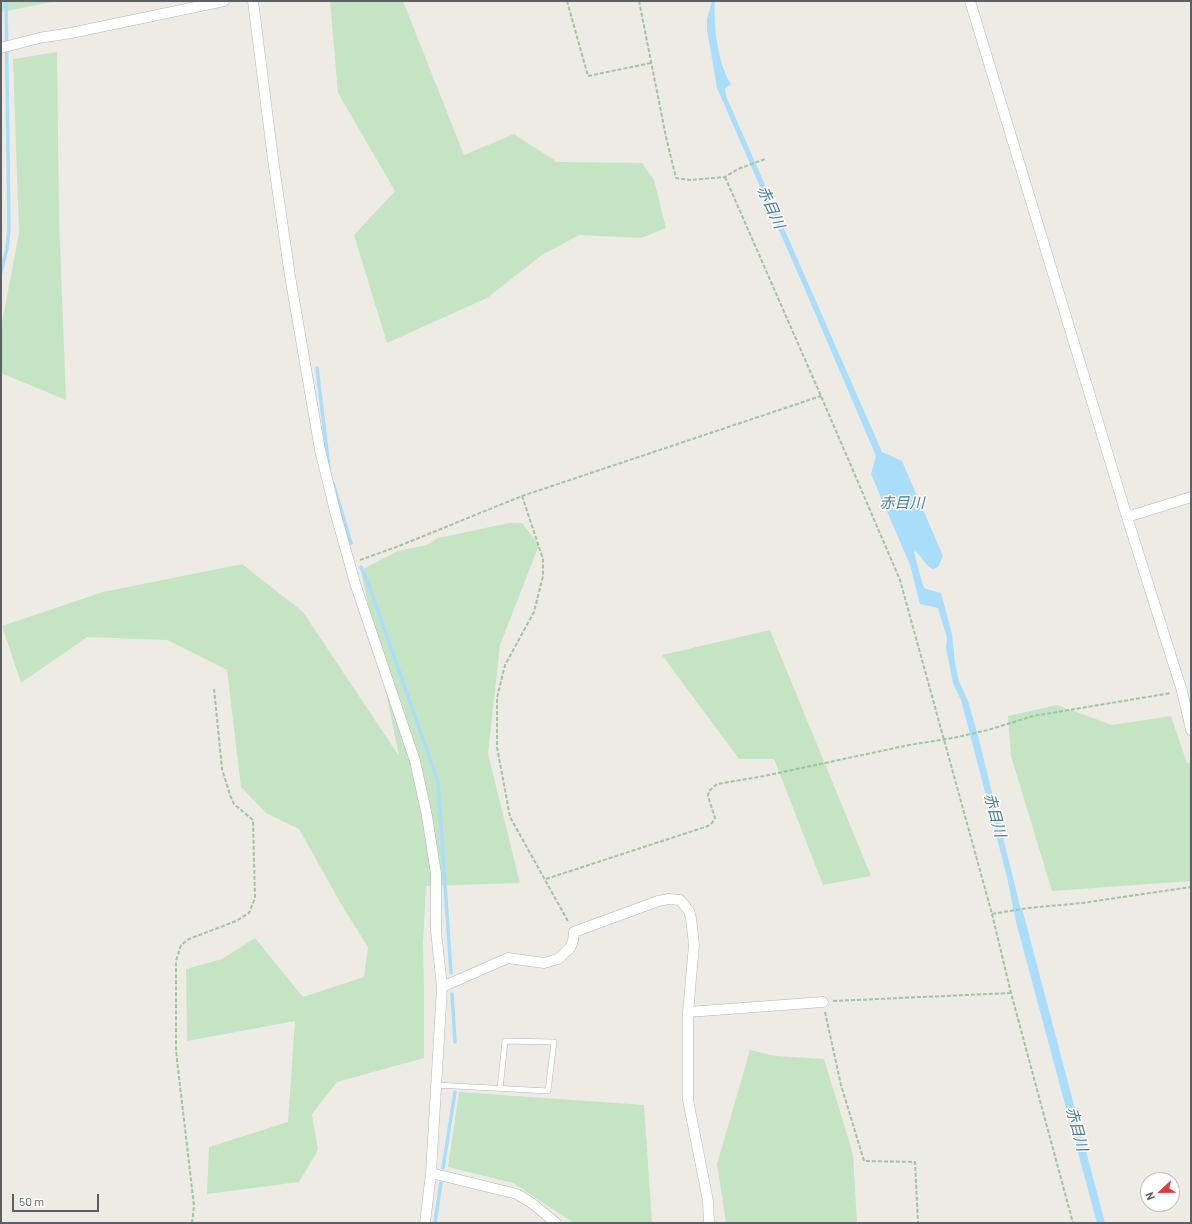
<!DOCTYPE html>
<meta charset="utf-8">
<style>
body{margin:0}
#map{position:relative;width:1192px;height:1224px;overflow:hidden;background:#eeebe5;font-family:Barlow,sans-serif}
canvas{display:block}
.frame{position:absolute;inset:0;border:2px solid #5c6064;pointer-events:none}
.north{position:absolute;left:1140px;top:1172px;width:40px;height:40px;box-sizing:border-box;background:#fff;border:1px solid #bebfc1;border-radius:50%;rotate:248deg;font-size:11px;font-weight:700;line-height:16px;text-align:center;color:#5c6064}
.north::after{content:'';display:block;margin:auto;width:14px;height:18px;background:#df3a3a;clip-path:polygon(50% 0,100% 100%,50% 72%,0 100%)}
.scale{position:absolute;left:12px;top:1194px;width:87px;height:18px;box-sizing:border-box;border:2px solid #5c6064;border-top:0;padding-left:5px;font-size:12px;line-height:14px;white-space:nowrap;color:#5c6064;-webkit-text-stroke:3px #fff;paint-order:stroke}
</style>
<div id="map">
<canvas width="1192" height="1224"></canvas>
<div class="frame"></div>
<div class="north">N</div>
<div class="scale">50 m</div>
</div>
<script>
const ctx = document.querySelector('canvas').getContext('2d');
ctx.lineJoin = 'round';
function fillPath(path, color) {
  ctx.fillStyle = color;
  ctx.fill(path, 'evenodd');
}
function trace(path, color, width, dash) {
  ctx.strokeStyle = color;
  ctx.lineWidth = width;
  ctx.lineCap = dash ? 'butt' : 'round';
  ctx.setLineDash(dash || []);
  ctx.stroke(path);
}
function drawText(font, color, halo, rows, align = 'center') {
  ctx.font = font + ' Barlow,"Noto Sans JP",sans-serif';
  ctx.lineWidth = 3;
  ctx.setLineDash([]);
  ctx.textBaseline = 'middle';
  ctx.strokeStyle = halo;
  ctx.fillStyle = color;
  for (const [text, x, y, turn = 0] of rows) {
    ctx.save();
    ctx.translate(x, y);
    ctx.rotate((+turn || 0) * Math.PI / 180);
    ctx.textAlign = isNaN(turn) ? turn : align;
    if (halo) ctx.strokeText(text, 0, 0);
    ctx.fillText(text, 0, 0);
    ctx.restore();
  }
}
const green = new Path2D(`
 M 1,1 L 52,1 L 52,2 L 1,12 Z
 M 330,1 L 403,1 L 464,155 L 514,134 L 557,162 L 642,163 L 654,180 L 666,228 L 641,238 L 579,235 L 542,255 L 487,298 L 387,343 L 354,235 L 395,191 L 338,93 Z
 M 57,52 L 59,219 L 66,400 L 1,373 L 1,328 L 19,233 L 13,59 Z
 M 509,523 L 522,523 L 539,545 L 500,645 L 488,754 L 520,883 L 426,886 L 423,943 L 424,989 L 424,1058 L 337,1082 L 312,1114 L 318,1150 L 299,1182 L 207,1194 L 209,1147 L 288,1122 L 295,1021 L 187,1041 L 186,969 L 222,959 L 255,938 L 303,997 L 364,977 L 368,947 L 344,909 L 299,829 L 266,813 L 241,787 L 227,670 L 167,640 L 87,637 L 21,683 L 2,626 L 103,592 L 242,564 L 303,612 L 399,756 L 361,570 L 398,551 L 427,545 L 438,538 Z
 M 770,630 L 871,876 L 823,885 L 774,759 L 739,759 L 662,655 Z
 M 1057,705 L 1112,725 L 1171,716 L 1187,763 L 1191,762 L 1191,881 L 1052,891 L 1011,756 L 1008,716 Z
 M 750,1050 L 776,1056 L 824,1059 L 853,1154 L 857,1223 L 726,1223 L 717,1164 Z
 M 459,1092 L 644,1105 L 652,1223 L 574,1223 L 513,1183 L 448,1167 Z`);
const water = new Path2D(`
 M 712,1 L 715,1 C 713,24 718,65 731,84 L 725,89 L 726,96 L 882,452 L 902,461 L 943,556 L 938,567 L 933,569 C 925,566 922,556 915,551 L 914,552 L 923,586 L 926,589 L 941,593 L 952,634 L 955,663 L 959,681 L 968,701 L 978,736 L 1020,906 L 1023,912 L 1105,1223 L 1097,1223 L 1016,922 L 1007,877 L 971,738 L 961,700 L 953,683 L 946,648 L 947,638 L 938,608 L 920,604 L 910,565 L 871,474 L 876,456 L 806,292 L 717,88 L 707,30 L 707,19 Z`);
const stream = new Path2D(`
 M 1,272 L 7,249 L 9,229 L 6,1
 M 317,368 L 329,468
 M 333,483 L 351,543
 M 361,567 L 370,588 L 438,782 L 451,973
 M 452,994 L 455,1042
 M 443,1168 L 455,1092
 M 435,1223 L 441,1183`);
const path = new Path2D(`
 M 567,1 L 588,76 L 651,63
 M 639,1 L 666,137 L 676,178 L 690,180 L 725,177 L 738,169 L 765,159
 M 725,177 L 821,396 L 900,580 L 992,914 L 1028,908 L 1082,903 L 1191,887
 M 522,496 L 543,559 L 543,576 L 534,612 L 505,665 L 497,698 L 497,747 L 510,817 L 569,923
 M 360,560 L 399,546 L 522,496 L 821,396
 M 546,879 L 708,826 L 712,823 L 715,818 L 708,796 L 709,791 L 717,784 L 764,776 L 909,745 L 953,738 L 988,730 L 1033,716 L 1171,693
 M 992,914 L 1011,993 L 1073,1223
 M 833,1001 L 1011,993
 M 825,1012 L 841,1085 L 864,1161 L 915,1162 L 918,1223
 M 192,1223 L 194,1206 L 176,1051 L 176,961 L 181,945 L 189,939 L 236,921 L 249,913 L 255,898 L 253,820 L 234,804 L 230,795 L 222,769 L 214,688`);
const lane = new Path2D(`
 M 436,1085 L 548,1091 L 554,1042 L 505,1041 L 500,1089`);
const street = new Path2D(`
 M 253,1 L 273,159 L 290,276 L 320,450 L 336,515 L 355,583 L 415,761 L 427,816 L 436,874 L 436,931 L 442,987 L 431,1173 L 425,1223
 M 970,1 L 1127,517 L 1182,691 L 1191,730
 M 1,48 L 39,38 L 71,33 L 224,1
 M 1127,517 L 1191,497
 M 442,987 L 508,958 L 544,963 L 558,959 L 570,948 L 573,941 L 574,932 L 658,901 L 669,899 L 680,900 L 689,911 L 691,918 L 694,945 L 688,1012 L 688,1100 L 708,1201 L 709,1223
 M 688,1012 L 823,1002
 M 431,1173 L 517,1194 L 533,1204 L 556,1223`);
const waterNames = [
 ["赤目川",771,207,66],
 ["赤目川",902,503],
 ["赤目川",995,815,75],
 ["赤目川",1077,1129,75]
];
fillPath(green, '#c5e4c3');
fillPath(water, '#a9ddfa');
trace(stream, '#a9ddfa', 3.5);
trace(lane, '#b2b5b9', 6);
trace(street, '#b2b5b9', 11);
trace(path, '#9cc5a4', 2, [4, 2]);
trace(lane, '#fff', 5);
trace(street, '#fff', 10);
drawText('italic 15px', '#4379a2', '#fff', waterNames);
</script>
